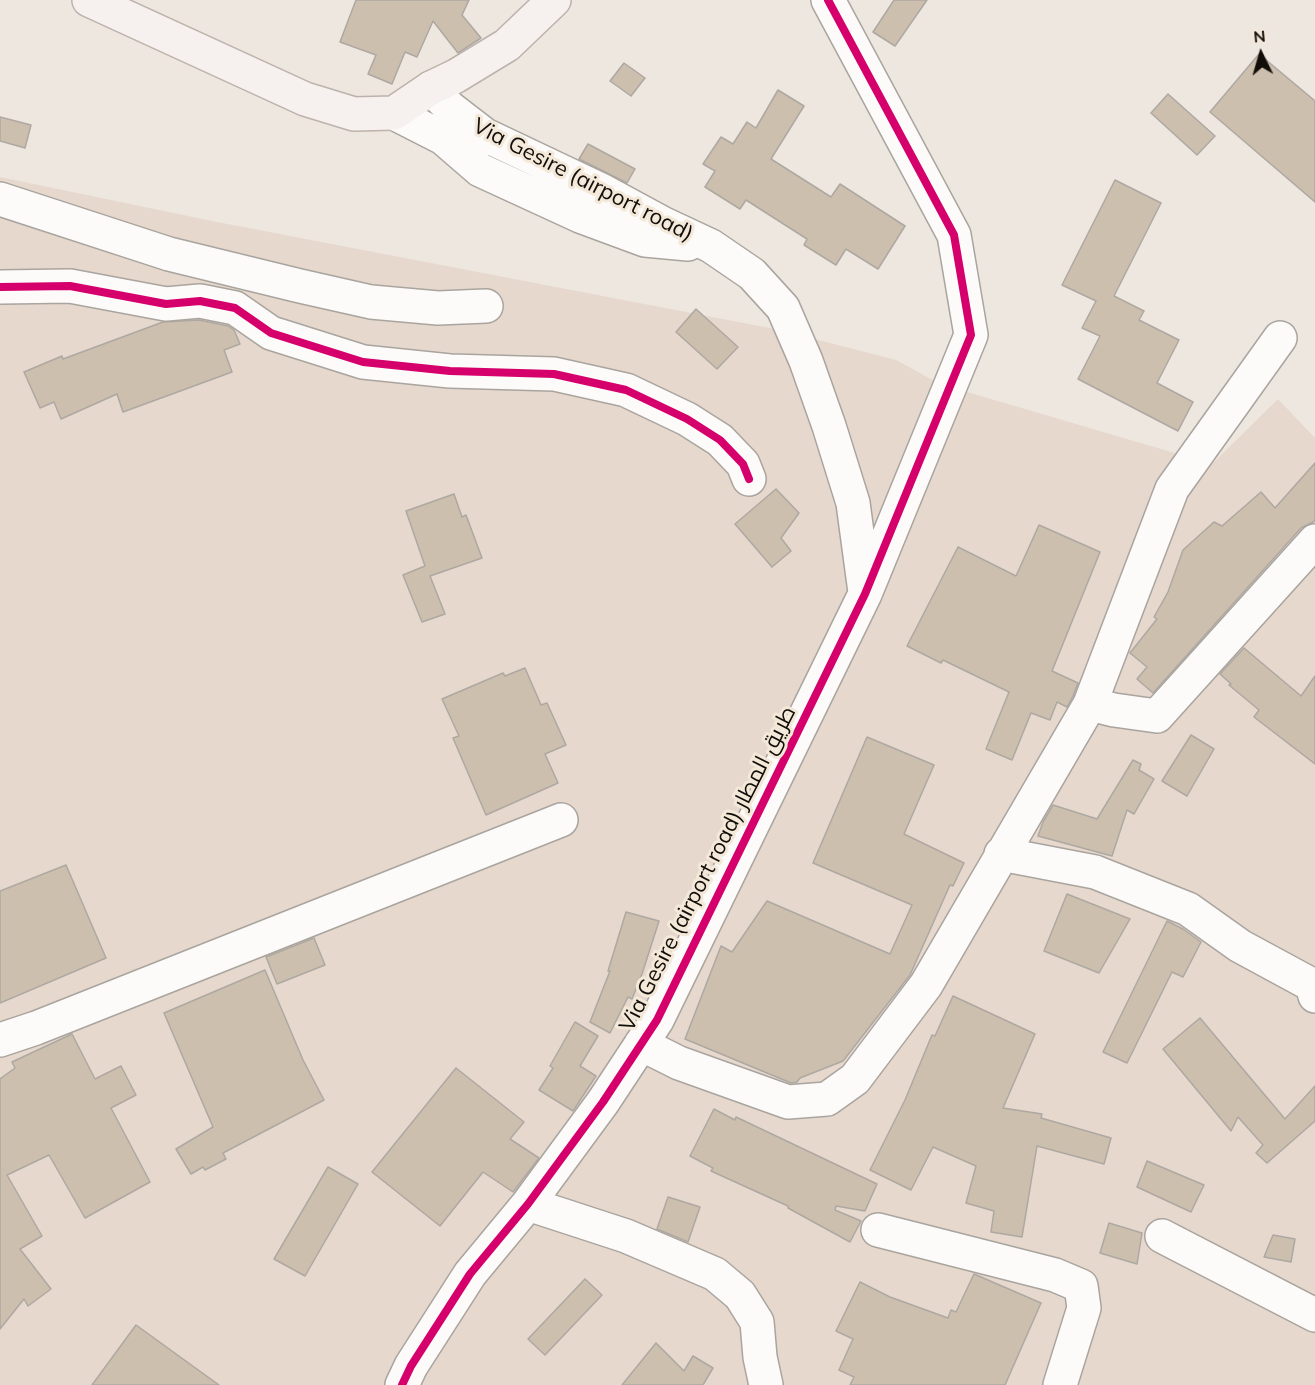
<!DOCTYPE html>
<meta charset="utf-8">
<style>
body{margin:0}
#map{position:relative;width:1315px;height:1385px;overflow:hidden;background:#eee7df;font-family:Mulish,sans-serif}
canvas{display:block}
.north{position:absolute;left:1231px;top:24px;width:60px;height:60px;-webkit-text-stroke:4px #f4e8d9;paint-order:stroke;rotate:355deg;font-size:16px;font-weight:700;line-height:24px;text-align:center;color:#110d08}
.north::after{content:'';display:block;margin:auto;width:21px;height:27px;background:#110d08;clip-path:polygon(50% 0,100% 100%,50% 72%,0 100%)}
</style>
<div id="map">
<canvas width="1315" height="1385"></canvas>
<div class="north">N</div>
</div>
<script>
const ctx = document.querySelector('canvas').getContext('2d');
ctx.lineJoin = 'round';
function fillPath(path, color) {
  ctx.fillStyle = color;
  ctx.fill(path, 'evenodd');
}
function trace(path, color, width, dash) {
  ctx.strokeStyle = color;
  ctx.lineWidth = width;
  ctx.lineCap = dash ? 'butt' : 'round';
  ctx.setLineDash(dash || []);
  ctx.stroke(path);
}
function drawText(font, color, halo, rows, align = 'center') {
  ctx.font = font + ' Mulish,Cairo,sans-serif';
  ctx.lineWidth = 6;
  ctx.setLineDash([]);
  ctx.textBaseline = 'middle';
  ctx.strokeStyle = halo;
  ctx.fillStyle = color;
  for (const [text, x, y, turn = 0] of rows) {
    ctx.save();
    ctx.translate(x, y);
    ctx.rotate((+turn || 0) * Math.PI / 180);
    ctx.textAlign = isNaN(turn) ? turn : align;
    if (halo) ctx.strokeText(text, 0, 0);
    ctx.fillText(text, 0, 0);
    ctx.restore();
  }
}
const industrial = new Path2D(`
 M 0,177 L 217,222 L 780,330 L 896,360 L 940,384 L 1212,464 L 1278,399 L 1315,438 L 1315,1385 L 0,1385 Z`);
const building = new Path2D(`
 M 356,0 L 469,0 L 462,15 L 481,38 L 458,53 L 433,21 L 417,57 L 405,52 L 392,84 L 368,74 L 376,55 L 340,42 Z
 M 894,0 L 927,0 L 895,46 L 873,32 Z
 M 1259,54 L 1315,101 L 1315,202 L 1210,112 Z
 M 624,63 L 645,78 L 631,96 L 610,81 Z
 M 778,90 L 804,106 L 771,159 L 831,197 L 840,184 L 905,226 L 878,269 L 846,249 L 836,265 L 804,245 L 807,239 L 746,200 L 740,209 L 705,187 L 715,171 L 703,164 L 721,137 L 733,144 L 747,122 L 756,128 Z
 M 1168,94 L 1215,136 L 1197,155 L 1151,113 Z
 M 0,117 L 31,125 L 25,148 L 0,141 Z
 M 588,144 L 635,169 L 627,183 L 579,159 Z
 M 1115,180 L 1161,203 L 1114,296 L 1144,311 L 1139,320 L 1179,340 L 1157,383 L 1193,402 L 1178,431 L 1078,379 L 1100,336 L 1082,328 L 1096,301 L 1062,285 Z
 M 696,309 L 738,347 L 717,369 L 676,332 Z
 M 199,320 L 228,326 L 234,330 L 240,344 L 224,350 L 232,372 L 123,412 L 117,394 L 61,419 L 54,402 L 40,408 L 24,372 L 62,356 L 63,359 L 163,322 Z
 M 1315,463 L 1315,521 L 1301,528 L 1153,693 L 1137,679 L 1147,667 L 1130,653 L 1157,619 L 1154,617 L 1168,592 L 1183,550 L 1214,522 L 1222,526 L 1261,492 L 1275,508 Z
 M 776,489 L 799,513 L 781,538 L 791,551 L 772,567 L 735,524 Z
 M 454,494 L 462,517 L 466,515 L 482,558 L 430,576 L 445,614 L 422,622 L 403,575 L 425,566 L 406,511 Z
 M 1039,525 L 1100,552 L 1052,671 L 1078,683 L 1073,696 L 1067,707 L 1057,702 L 1050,720 L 1031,713 L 1012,760 L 986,749 L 1009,692 L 943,660 L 941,663 L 907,646 L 958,547 L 1016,576 Z
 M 1244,648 L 1301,696 L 1315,676 L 1315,764 L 1254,717 L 1259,710 L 1229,685 L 1231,684 L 1220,674 Z
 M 525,668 L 541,705 L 547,703 L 566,745 L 545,754 L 558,783 L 486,815 L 453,738 L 459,736 L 442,699 L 503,673 L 505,676 Z
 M 1191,735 L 1214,749 L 1187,796 L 1162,781 Z
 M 867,737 L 934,765 L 904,834 L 964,863 L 953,886 L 950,885 L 910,975 L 843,1061 L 800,1078 L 797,1082 L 791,1083 L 685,1039 L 721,946 L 732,952 L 767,901 L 890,954 L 912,905 L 813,863 Z
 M 1133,760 L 1141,764 L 1139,770 L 1154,779 L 1134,814 L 1127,810 L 1112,856 L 1038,836 L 1043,822 L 1053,805 L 1097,819 Z
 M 66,865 L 106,958 L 0,1003 L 0,891 Z
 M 1067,894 L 1130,919 L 1099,973 L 1044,951 Z
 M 626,912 L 659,921 L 642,974 L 632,999 L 628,997 L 610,1033 L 590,1022 L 610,971 L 608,971 Z
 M 1167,921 L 1183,929 L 1201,942 L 1183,977 L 1172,972 L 1127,1063 L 1103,1052 Z
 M 314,938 L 325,965 L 277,984 L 266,957 Z
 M 265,970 L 303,1060 L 324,1100 L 223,1153 L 226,1159 L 205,1170 L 203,1167 L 191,1174 L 176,1149 L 213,1127 L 164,1013 Z
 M 953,996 L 1035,1034 L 1003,1108 L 1042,1114 L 1041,1118 L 1111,1138 L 1104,1164 L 1037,1146 L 1022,1237 L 991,1232 L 994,1211 L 966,1203 L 976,1166 L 933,1147 L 911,1190 L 870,1170 L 905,1100 L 932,1035 L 935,1036 Z
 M 1200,1018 L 1285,1119 L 1315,1086 L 1315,1121 L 1267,1163 L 1256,1153 L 1263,1145 L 1238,1117 L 1231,1131 L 1163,1049 Z
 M 575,1022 L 598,1036 L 580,1066 L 596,1076 L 573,1111 L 539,1090 L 553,1068 L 550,1066 Z
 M 72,1034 L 95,1079 L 121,1066 L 136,1095 L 111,1108 L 150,1182 L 85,1218 L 49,1155 L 7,1175 L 42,1236 L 20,1249 L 51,1289 L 28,1306 L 24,1299 L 0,1329 L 0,1079 L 15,1068 L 12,1062 Z
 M 456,1068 L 524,1122 L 510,1139 L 539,1158 L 513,1192 L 483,1172 L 440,1226 L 372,1172 Z
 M 714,1109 L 735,1120 L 736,1117 L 877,1184 L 865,1211 L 836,1206 L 835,1210 L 861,1221 L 850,1242 L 788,1208 L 788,1206 L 711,1171 L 713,1168 L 690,1156 Z
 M 1147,1161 L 1204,1185 L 1191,1212 L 1137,1187 Z
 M 328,1167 L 358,1184 L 305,1276 L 274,1259 Z
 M 668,1197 L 700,1207 L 688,1242 L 657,1229 Z
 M 1109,1223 L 1142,1233 L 1137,1264 L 1100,1253 Z
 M 1273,1235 L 1295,1239 L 1291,1262 L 1264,1257 Z
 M 974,1274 L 1041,1303 L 1005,1385 L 850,1385 L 854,1377 L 839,1370 L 853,1339 L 836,1331 L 860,1282 L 890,1297 L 948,1318 L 951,1310 L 956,1312 Z
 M 585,1279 L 602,1295 L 545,1355 L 528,1339 Z
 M 136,1325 L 219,1385 L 92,1385 Z
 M 656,1343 L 684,1371 L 693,1356 L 713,1368 L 703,1385 L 622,1385 Z`);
const minor = new Path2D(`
 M 431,88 L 450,108 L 485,135 L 603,191 L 664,224 L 711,246 L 752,274 L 783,308 L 806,361 L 829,426 L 853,503 L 865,592
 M 394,113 L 443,138 L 480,170 L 580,216 L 645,240 L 688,244
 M 0,199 L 169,254 L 300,286 L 371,302 L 438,308 L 486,306
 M 0,287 L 70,286 L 166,304 L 200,301 L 235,308 L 271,333 L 363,362 L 450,371 L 554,374 L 626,390 L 687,419 L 720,440 L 743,464 L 749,479
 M 1090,704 L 1114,710 L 1157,716 L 1315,541
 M 1001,854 L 1095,872 L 1188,909 L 1240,946 L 1312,985 L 1315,996
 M 0,1040 L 36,1028 L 561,820
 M 641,1044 L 679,1063 L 788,1102 L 827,1099 L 855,1079 L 926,985 L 1090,704 L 1172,489 L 1280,338
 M 528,1204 L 626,1236 L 715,1274 L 740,1295 L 757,1322 L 760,1357 L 766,1385
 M 878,1230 L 1055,1275 L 1081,1286 L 1084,1308 L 1060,1385
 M 1162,1236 L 1315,1315
 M 402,1385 L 411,1366 L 470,1274 L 528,1204 L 603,1102 L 657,1020 L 865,594 L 971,335 L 954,235 L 828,0`);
const major = new Path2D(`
 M 89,0 L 305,99 L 354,114 L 394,113 L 431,88 L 456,76 L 507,45 L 554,0`);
const cycleway = new Path2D(`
 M 0,287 L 70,286 L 166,304 L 200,301 L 235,308 L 271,333 L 363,362 L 450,371 L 554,374 L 626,390 L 687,419 L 720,440 L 743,464 L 749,479
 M 402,1385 L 411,1366 L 470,1274 L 528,1204 L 603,1102 L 657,1020 L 865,594 L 971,335 L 954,235 L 828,0`);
const streetNames = [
 ["Via Gesire (airport road)",583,180,27],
 ["Via Gesire (airport road) طريق المطار",708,869,-63]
];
fillPath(industrial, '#e6d8cd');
fillPath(building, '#cdbfae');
trace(building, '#aea8a2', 1.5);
trace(minor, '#a9a49e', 36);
trace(major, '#bdb2ac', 36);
trace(minor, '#fcfbfa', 33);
trace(major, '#f6f0ee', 33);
trace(cycleway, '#d6006c', 8);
drawText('22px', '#110d08', '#f4e8d9', streetNames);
</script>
